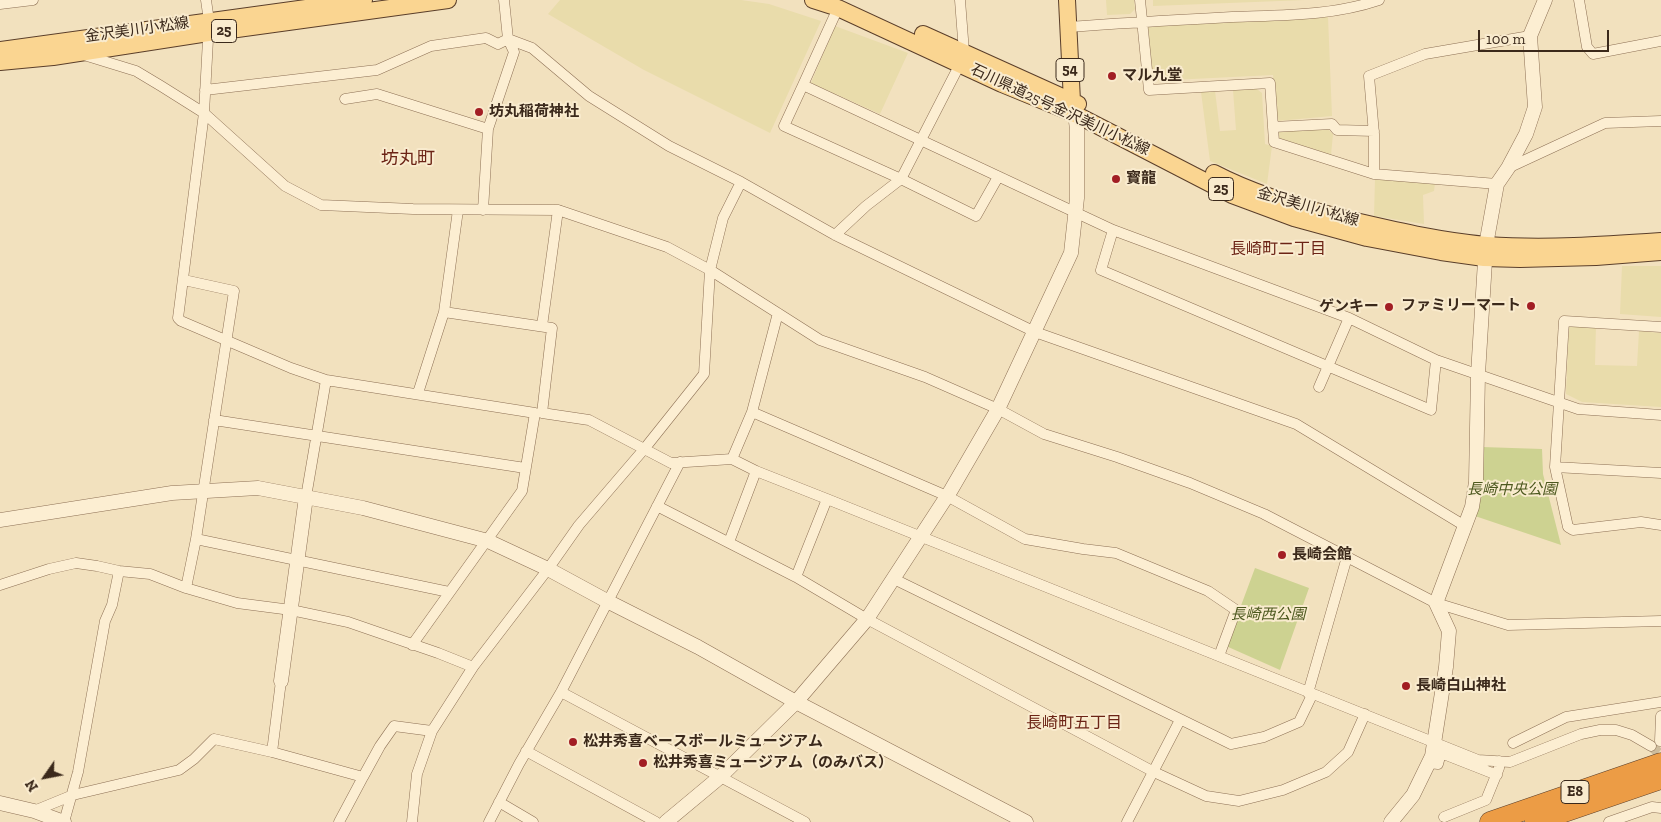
<!DOCTYPE html>
<meta charset="utf-8">
<style>
body{margin:0}
#map{position:relative;width:1661px;height:822px;overflow:hidden;background:#f2e1be;font-family:"Zilla Slab",serif}
canvas{display:block}
.north{position:absolute;left:20px;top:752px;width:50px;height:50px;-webkit-text-stroke:4px #f9ebce;paint-order:stroke;rotate:237deg;font-size:14px;font-weight:700;line-height:20px;text-align:center;color:#3b291b}
.north::after{content:'';display:block;margin:auto;width:18px;height:22px;background:#3b291b;clip-path:polygon(50% 0,100% 100%,50% 72%,0 100%)}
.scale{position:absolute;left:1478px;top:30px;width:131px;height:22px;box-sizing:border-box;border:2px solid #3b291b;border-top:0;padding-left:6px;font-size:15px;line-height:18px;white-space:nowrap;color:#3b291b;-webkit-text-stroke:4px #f9ebce;paint-order:stroke}
</style>
<div id="map">
<canvas width="1661" height="822"></canvas>
<div class="north">N</div>
<div class="scale">100 m</div>
</div>
<script>
const ctx = document.querySelector('canvas').getContext('2d');
ctx.lineJoin = 'round';
function fillPath(path, color) {
  ctx.fillStyle = color;
  ctx.fill(path, 'evenodd');
}
function trace(path, color, width, dash) {
  ctx.strokeStyle = color;
  ctx.lineWidth = width;
  ctx.lineCap = dash ? 'butt' : 'round';
  ctx.setLineDash(dash || []);
  ctx.stroke(path);
}
function drawText(font, color, halo, rows, align = 'center') {
  ctx.font = font + ' "Zilla Slab","Noto Sans JP",serif';
  ctx.lineWidth = 4;
  ctx.setLineDash([]);
  ctx.textBaseline = 'middle';
  ctx.strokeStyle = halo;
  ctx.fillStyle = color;
  for (const [text, x, y, turn = 0] of rows) {
    ctx.save();
    ctx.translate(x, y);
    ctx.rotate((+turn || 0) * Math.PI / 180);
    ctx.textAlign = isNaN(turn) ? turn : align;
    if (halo) ctx.strokeText(text, 0, 0);
    ctx.fillText(text, 0, 0);
    ctx.restore();
  }
}
const farmland = new Path2D(`
 M 560,0 L 741,0 L 769,4 L 821,21 L 770,133 L 644,70 L 548,14 Z
 M 1106,0 L 1134,0 L 1135,9 L 1130,14 L 1107,15 Z
 M 1153,0 L 1305,0 L 1153,6 Z
 M 1328,17 L 1332,116 L 1277,121 L 1273,75 L 1152,81 L 1148,26 Z
 M 835,26 L 908,53 L 880,114 L 811,83 Z
 M 1254,87 L 1262,93 L 1265,144 L 1272,146 L 1267,184 L 1210,161 L 1201,92 L 1215,91 L 1220,131 L 1236,130 L 1233,90 Z
 M 1327,128 L 1333,134 L 1331,155 L 1279,138 L 1277,130 Z
 M 1375,179 L 1435,183 L 1434,191 L 1423,195 L 1424,224 L 1374,216 Z
 M 1622,266 L 1661,266 L 1661,317 L 1620,314 Z
 M 1569,324 L 1596,325 L 1595,365 L 1637,366 L 1639,331 L 1661,333 L 1661,407 L 1582,402 L 1566,394 Z`);
const green = new Path2D(`
 M 1482,447 L 1542,449 L 1543,474 L 1561,545 L 1475,516 Z
 M 1255,568 L 1309,588 L 1280,670 L 1226,646 Z`);
const minorTunnel = new Path2D(`
 M 1651,746 L 1661,755`);
const minor = new Path2D(`
 M 206,0 L 209,21 L 204,113 L 178,318 L 181,321 L 291,368 L 326,380 L 535,413 L 522,491 L 412,645
 M 1140,0 L 1149,90 L 1270,83 L 1274,142 L 1374,174 L 1497,184
 M 1579,0 L 1587,47 L 1593,54 L 1661,41
 M 0,4 L 33,0
 M 838,8 L 803,85 L 1113,230 L 1349,318 L 1436,360 L 1578,409 L 1661,415
 M 1068,27 C 1123,23 1177,20 1232,17 C 1282,15 1332,16 1379,0
 M 84,55 L 136,71 L 161,86 L 204,113 L 285,186 L 321,205 L 413,209 L 558,210 L 667,247 L 710,270 L 820,340 L 925,377 L 998,409 L 1044,434 L 1117,457 L 1190,483 L 1264,514 L 1436,603 L 1508,625 L 1661,621
 M 803,85 L 784,126 L 901,179 L 976,216 L 998,177
 M 205,90 L 377,70 L 431,46 L 486,38 L 498,44 L 508,39 L 532,48 L 589,96 L 669,146 L 741,182 L 835,235 L 1035,332 L 1296,424 L 1465,526
 M 345,99 L 377,94 L 488,129
 M 1273,127 L 1332,124 L 1337,130 L 1374,131
 M 1508,168 L 1605,123 L 1661,121
 M 1374,174 L 1374,134 L 1369,76 L 1425,54 L 1530,36
 M 483,210 L 488,129 L 514,52 L 508,39 L 504,0
 M 1113,230 L 1101,270 L 1431,410 L 1436,360
 M 835,235 L 866,206 L 901,179 L 960,64 L 964,52 L 960,0
 M 184,280 L 234,291 L 196,539 L 186,588
 M 444,312 L 552,328 L 542,413 L 589,420 L 671,463 L 732,459 L 756,471 L 827,499 L 1478,760 L 1510,762 L 1581,734 L 1600,730 L 1616,730 L 1632,735 L 1651,746
 M 542,326 L 558,210
 M 1661,327 L 1564,321 L 1555,467 L 1568,527 L 1573,530 L 1641,522 L 1661,525
 M 1319,387 L 1349,318
 M 418,393 L 444,312 L 458,210
 M 752,412 L 947,496 L 1025,539 L 1083,549 L 1116,553 L 1208,591 L 1236,610 L 1219,656
 M 214,420 L 525,468
 M 732,459 L 752,412 L 778,313
 M 1555,467 L 1661,473
 M 306,497 L 326,380
 M 657,506 L 796,577 L 867,619 L 1154,772 L 1206,796 L 1239,801 L 1283,790 L 1326,772 L 1348,752 L 1365,714
 M 196,539 L 449,592
 M 729,542 L 756,471
 M 796,577 L 827,499
 M 894,579 L 1231,744 L 1264,737 L 1299,722 L 1312,695
 M 0,585 L 49,569 L 76,563 L 97,566 L 119,571 L 150,574 L 186,588 L 237,603 L 291,610 L 348,622 L 438,653 L 473,667
 M 561,692 L 805,822
 M 1308,693 L 1347,557
 M 1660,741 L 1661,716
 M 1513,743 L 1566,717 L 1661,702
 M 526,751 L 656,822
 M 272,752 L 281,681
 M 1429,763 L 1438,764 L 1441,753 L 1497,775
 M 499,802 L 533,822
 M 34,811 L 73,795 L 179,770 L 194,759 L 214,739 L 272,752 L 363,777 L 380,746 L 394,726 L 432,731
 M 1444,817 L 1486,800 L 1499,768 L 1499,761
 M 64,822 L 78,772 L 105,621 L 112,605 L 119,571
 M 339,822 L 363,777
 M 412,822 L 417,774 L 432,731 L 473,667 L 548,569 L 579,525 L 645,448 L 704,374 L 710,270 L 723,218 L 741,182
 M 489,822 L 519,764 L 561,692 L 680,462
 M 1127,822 L 1180,720
 M 1609,822 L 1652,807 L 1661,808`);
const tertiary = new Path2D(`
 M 0,520 L 172,493 L 258,488 L 363,508 L 488,541 L 548,569 L 607,601 L 698,647 L 796,702 L 1026,822
 M 281,681 L 306,497
 M 0,803 L 34,811 L 64,822
 M 666,822 L 720,777 L 796,702 L 867,619 L 951,490 L 998,409 L 1071,253 L 1077,198 L 1077,129 L 1075,114
 M 1391,822 L 1413,795 L 1432,756 L 1446,667 L 1449,631 L 1436,603 L 1472,507 L 1476,482 L 1478,374 L 1486,245 L 1497,184 L 1508,168 L 1526,134 L 1535,107 L 1530,36 L 1545,0`);
const primary = new Path2D(`
 M 813,0 L 838,8 L 1002,84 L 1075,114 L 1232,195 L 1294,218 L 1367,238 L 1441,252 L 1484,258 L 1520,259 L 1596,257 L 1661,252
 M 1067,0 L 1072,101 L 1074,109
 M 923,34 L 1078,104
 M 0,50 L 364,0
 M 0,62 L 53,57 L 208,33 L 448,0
 M 1214,173 C 1254,194 1298,207 1342,218 C 1390,229 1438,241 1487,245 C 1545,249 1603,245 1661,241`);
const motorway = new Path2D(`
 M 1490,822 L 1661,763
 M 1535,822 L 1661,779`);
const markers = [
 [1112,76,5,"#a21e24"],
 [479,112,5,"#a21e24"],
 [1116,179,5,"#a21e24"],
 [1531,306,5,"#a21e24"],
 [1389,307,5,"#a21e24"],
 [1282,555,5,"#a21e24"],
 [1406,686,5,"#a21e24"],
 [573,742,5,"#a21e24"],
 [643,763,5,"#a21e24"]
];
const shields = [
 [224,31,25],
 [1070,70,28],
 [1221,189,25],
 [1575,792,28]
];
const shieldNames = [
 ["25",224,31],
 ["54",1070,70],
 ["25",1221,189],
 ["E8",1575,792]
];
const streetNames = [
 ["金沢美川小松線",137,30,-8],
 ["石川県道25号金沢美川小松線",1060,110,25],
 ["金沢美川小松線",1308,207,16]
];
const poiNames = [
 ["マル九堂",1122,76],
 ["坊丸稲荷神社",489,112],
 ["寳龍",1126,179],
 ["ファミリーマート",1521,306,"right"],
 ["ゲンキー",1379,307,"right"],
 ["長崎会館",1292,555],
 ["長崎白山神社",1416,686],
 ["松井秀喜ベースボールミュージアム",583,742],
 ["松井秀喜ミュージアム（のみバス）",653,763]
];
const parkNames = [
 ["長崎中央公園",1512,490],
 ["長崎西公園",1268,615]
];
const neighbourhoodNames = [
 ["長崎町二丁目",1278,249],
 ["長崎町五丁目",1074,723]
];
const quarterNames = [
 ["坊丸町",408,159]
];
fillPath(farmland, '#e9dcab');
fillPath(green, '#cdd291');
trace(minorTunnel, '#cdbc9d', 10, [10, 5]);
trace(minor, '#8d7055', 11);
trace(tertiary, '#8d7055', 15);
trace(primary, '#5a3e2a', 18);
trace(motorway, '#5a3e2a', 21);
trace(minor, '#fceed2', 10);
trace(tertiary, '#fceed2', 14);
trace(primary, '#fad591', 16);
trace(motorway, '#ec9c45', 20);
for (const [x, y, r, color] of markers) {
  const dot = new Path2D();
  dot.arc(x, y, r, 0, 2 * Math.PI);
  ctx.fillStyle = color;
  ctx.fill(dot);
  trace(dot, '#f9ebce', 2);
}
for (const [x, y, w] of shields) {
  const box = new Path2D();
  box.roundRect(x - w / 2, y - 11.5, w, 23, 4);
  ctx.fillStyle = '#f9ebce';
  ctx.fill(box);
  trace(box, '#3b291b', 1);
}
drawText('bold 14px', '#3b291b', null, shieldNames);
drawText('15px', '#3b291b', '#f9ebce', streetNames);
drawText('bold 15px', '#3b291b', '#f9ebce', poiNames, 'left');
drawText('italic 15px', '#4d591f', '#f9ebce', parkNames);
drawText('16px', '#6c2416', '#f9ebce', neighbourhoodNames);
drawText('18px', '#6c2416', '#f9ebce', quarterNames);
</script>
